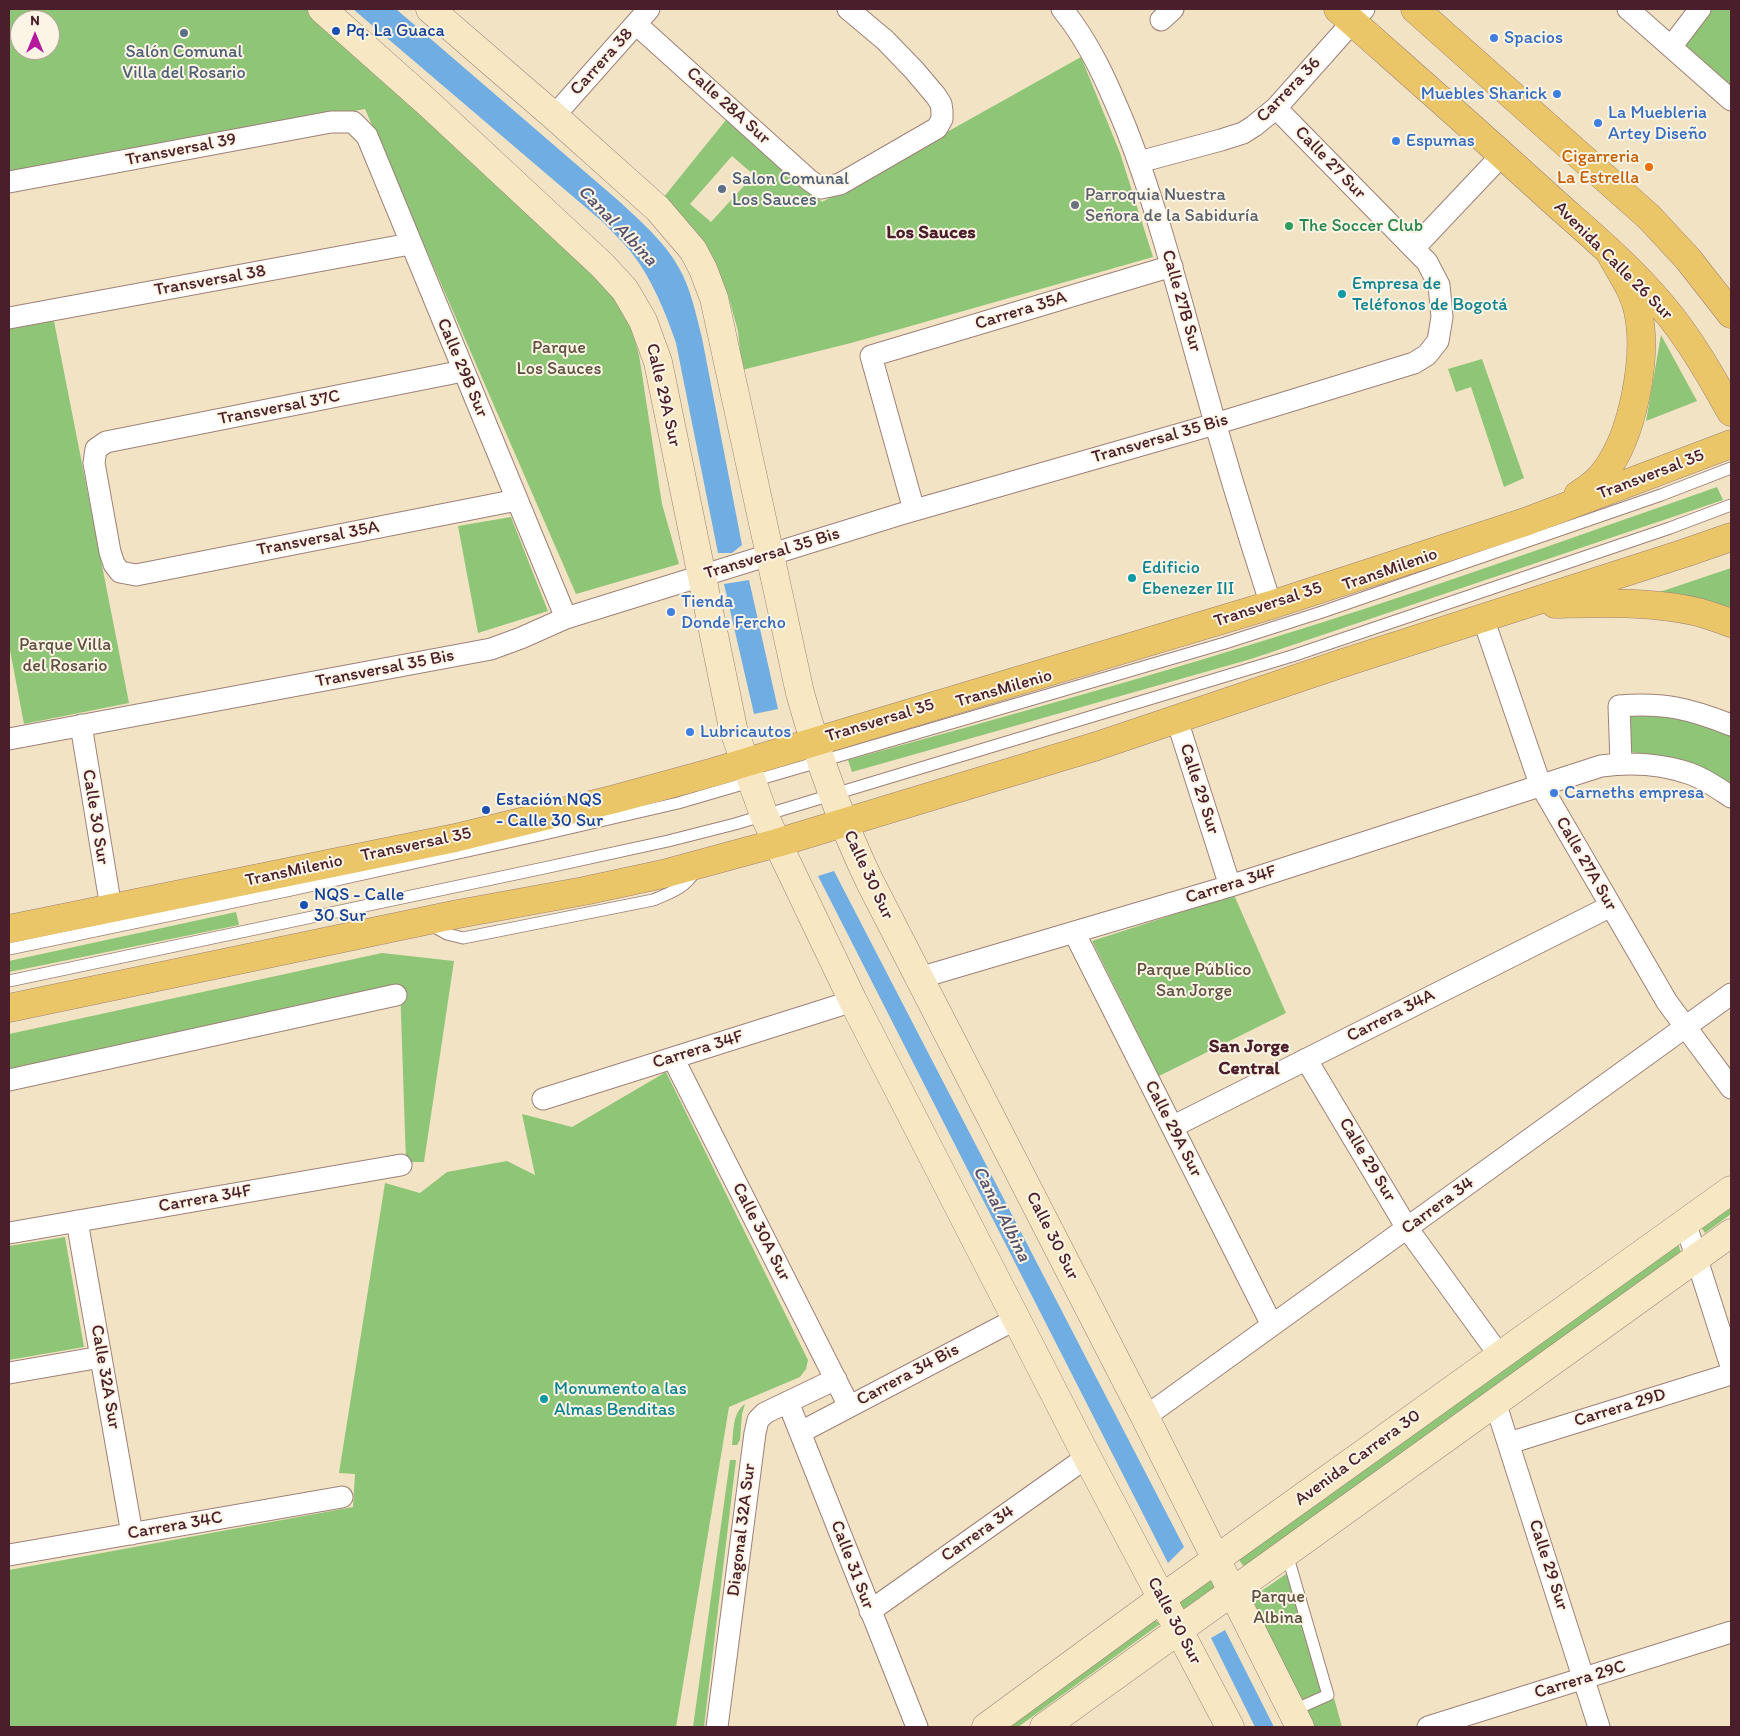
<!DOCTYPE html>
<meta charset="utf-8">
<style>
body{margin:0}
#map{position:relative;width:1740px;height:1736px;overflow:hidden;background:#f2e3c5;font-family:Itim,sans-serif}
canvas{display:block}
.frame{position:absolute;inset:0;border:10px solid #4a1f2b;pointer-events:none}
.north{position:absolute;left:10px;top:10px;width:50px;height:50px;box-sizing:border-box;background:#fcf5e5;border:1px solid #b59f9b;border-radius:50%;rotate:0deg;font-size:14px;font-weight:700;line-height:20px;text-align:center;color:#4a1f2b}
.north::after{content:'';display:block;margin:auto;width:18px;height:22px;background:#b5179e;clip-path:polygon(50% 0,100% 100%,50% 72%,0 100%)}
</style>
<div id="map">
<canvas width="1740" height="1736"></canvas>
<div class="frame"></div>
<div class="north">N</div>
</div>
<script>
const ctx = document.querySelector('canvas').getContext('2d');
ctx.lineJoin = 'round';
function fillPath(path, color) {
  ctx.fillStyle = color;
  ctx.fill(path, 'evenodd');
}
function trace(path, color, width, dash) {
  ctx.strokeStyle = color;
  ctx.lineWidth = width;
  ctx.lineCap = dash ? 'butt' : 'round';
  ctx.setLineDash(dash || []);
  ctx.stroke(path);
}
function drawText(font, color, halo, rows, align = 'center') {
  ctx.font = font + ' Itim,sans-serif';
  ctx.lineWidth = 4;
  ctx.setLineDash([]);
  ctx.textBaseline = 'middle';
  ctx.strokeStyle = halo;
  ctx.fillStyle = color;
  for (const [text, x, y, turn = 0] of rows) {
    ctx.save();
    ctx.translate(x, y);
    ctx.rotate((+turn || 0) * Math.PI / 180);
    ctx.textAlign = isNaN(turn) ? turn : align;
    if (halo) ctx.strokeText(text, 0, 0);
    ctx.fillText(text, 0, 0);
    ctx.restore();
  }
}
const green = new Path2D(`
 M 9,9 L 307,9 L 588,267 L 617,301 L 632,330 L 639,355 L 662,504 L 679,564 L 576,594 L 365,109 L 9,173 ZM 20,20 L 50,20 L 50,50 L 20,50 Z
 M 1703,9 L 1731,9 L 1731,90 L 1674,46 Z
 M 1081,57 L 1120,153 L 1153,257 L 851,343 L 742,370 L 738,331 L 728,295 L 698,237 L 663,198 L 730,115 L 773,153 L 822,202 ZM 732,156 L 754,175 L 711,222 L 690,204 Z
 M 54,321 L 129,703 L 24,724 L 9,645 L 9,329 Z
 M 1661,335 L 1697,401 L 1646,421 Z
 M 1482,359 L 1524,478 L 1504,487 L 1471,387 L 1456,392 L 1448,369 Z
 M 1717,487 L 1723,500 L 1251,659 L 852,772 L 848,760 C 1004,717 1160,674 1314,625 C 1449,582 1583,534 1717,487 Z
 M 511,517 L 548,611 L 478,633 L 458,526 Z
 M 1731,568 L 1731,611 L 1648,596 Z
 M 1668,714 L 1731,735 L 1731,784 L 1704,769 L 1655,755 L 1629,752 L 1629,715 Z
 M 1234,895 L 1286,1013 L 1159,1076 L 1092,941 Z
 M 236,912 L 239,925 L 9,972 L 9,961 Z
 M 382,953 L 454,961 L 424,1162 L 406,1162 L 400,985 L 9,1069 L 9,1034 Z
 M 666,1072 L 808,1360 L 806,1369 L 800,1377 L 729,1407 L 676,1727 L 9,1727 L 9,1570 L 353,1507 L 355,1474 L 339,1473 L 385,1183 L 420,1193 L 447,1172 L 507,1161 L 535,1175 L 522,1114 L 572,1127 Z
 M 1731,1201 L 1731,1214 L 1705,1233 L 1699,1224 Z
 M 65,1237 L 84,1347 L 9,1360 L 9,1246 Z
 M 1678,1243 L 1682,1256 L 1244,1567 L 1237,1557 Z
 M 745,1404 L 742,1414 L 740,1440 L 737,1445 L 732,1445 C 734,1431 732,1413 745,1404 Z
 M 730,1460 L 736,1460 L 704,1727 L 693,1727 Z
 M 1289,1572 L 1327,1701 L 1334,1698 L 1342,1727 L 1313,1727 L 1251,1598 Z
 M 1212,1577 L 1218,1585 L 1179,1613 L 1174,1603 Z
 M 1153,1618 L 1160,1624 L 1018,1727 L 1000,1727 Z`);
const water = new Path2D(`
 M 353,9 L 396,9 L 620,202 C 641,222 665,242 679,268 C 691,289 696,315 702,338 L 742,545 L 732,553 L 718,553 L 676,343 C 665,311 652,279 631,252 C 623,242 613,233 604,223 Z
 M 749,580 L 778,709 L 754,714 L 724,584 Z
 M 834,871 L 1184,1547 L 1168,1563 L 818,876 Z
 M 1225,1630 L 1274,1727 L 1255,1727 L 1211,1638 Z`);
const lane = new Path2D(`
 M 429,924 L 447,934 L 463,938 L 653,900 C 673,892 685,888 697,869
 M 9,949 L 291,890 L 540,835 L 678,803 L 1225,643 L 1322,612 L 1661,495 L 1731,468
 M 9,981 L 544,868 L 668,841 L 735,824 L 1292,656 L 1670,528 L 1731,505
 M 1287,1554 L 1328,1695 L 1292,1711`);
const street = new Path2D(`
 M 1062,9 C 1091,44 1109,87 1126,128 C 1155,202 1175,279 1196,355 C 1219,439 1244,522 1271,605
 M 1628,9 L 1731,100
 M 1161,20 L 1173,9
 M 636,24 L 809,180 L 821,188 L 840,184 L 937,128 L 942,119 L 942,111 L 941,104 L 936,96 L 914,70 L 885,40 L 848,9
 M 1671,47 L 1700,9
 M 554,116 L 649,9
 M 1139,162 L 1221,140 L 1243,133 L 1254,126 L 1276,108 L 1364,9
 M 9,182 L 331,122 L 353,122 L 367,136 L 566,618
 M 1414,248 L 1502,155
 M 9,318 L 410,244
 M 463,371 L 106,442 L 96,449 L 94,463 L 110,552 L 114,564 L 120,572 L 136,575 L 517,500
 M 914,510 L 871,356 L 1172,266
 M 1483,618 L 1540,784 L 1667,1002 L 1731,1088
 M 1177,720 L 1230,886
 M 81,725 L 111,908
 M 9,739 L 491,649 L 521,638 L 566,618 L 901,514 L 1215,424 L 1414,363 L 1427,355 L 1438,341 L 1442,317 L 1439,285 L 1427,262 L 1276,108
 M 1621,763 L 1619,706 C 1663,702 1691,709 1731,725
 M 1074,932 L 1272,1325
 M 919,978 L 1230,886 L 1601,766 C 1630,762 1663,764 1691,774 C 1705,779 1719,789 1731,797
 M 673,1058 L 849,1406
 M 1306,1059 L 1407,1228 L 1500,1356
 M 9,1080 L 396,995
 M 543,1099 L 853,1001
 M 1172,1127 L 1611,906
 M 77,1221 L 132,1534
 M 1685,1222 L 1731,1366
 M 9,1233 L 401,1165
 M 9,1373 L 101,1357
 M 788,1402 L 917,1727
 M 1495,1402 L 1599,1727
 M 1145,1417 L 1731,994
 M 801,1432 L 1016,1319
 M 1509,1443 L 1731,1374
 M 9,1555 L 342,1497
 M 870,1611 L 1087,1457
 M 717,1727 L 755,1433 L 758,1420 L 765,1413 L 836,1379
 M 1428,1727 L 1731,1632`);
const secondary = new Path2D(`
 M 322,9 L 429,104 L 602,265 L 625,290 L 643,321 L 658,362 L 733,728 L 764,815 L 853,1001 L 1087,1457 L 1230,1727
 M 430,9 L 554,116 L 658,209 L 693,250 L 703,269 L 714,298 L 800,693 C 818,757 841,822 870,882 L 1145,1417 L 1300,1727
 M 986,1727 L 1162,1598 L 1731,1190
 M 1044,1727 L 1731,1233`);
const primary = new Path2D(`
 M 1338,9 C 1409,72 1481,135 1552,200 C 1590,234 1631,268 1663,307 C 1690,339 1711,376 1731,412
 M 1415,9 L 1649,217 L 1688,259 L 1731,314`);
const highway = new Path2D(`
 M 1578,495 C 1587,489 1598,482 1604,473 C 1633,436 1648,357 1638,311 C 1634,291 1620,271 1610,253
 M 1555,604 C 1603,603 1652,601 1698,612 C 1709,615 1720,619 1731,623
 M 9,929 L 455,838 L 615,799 L 714,772 L 1271,605 L 1525,522 L 1731,444
 M 9,1008 L 458,914 L 584,891 L 663,874 L 777,843 L 1097,746 L 1343,663 L 1685,553 L 1731,537`);
const markers = [
 [336,31,5,"#1a4fb4"],
 [184,33,5,"#5c6f8a"],
 [1494,38,5,"#3f7fe0"],
 [1557,94,5,"#3f7fe0"],
 [1598,123,5,"#3f7fe0"],
 [1396,141,5,"#3f7fe0"],
 [1649,167,5,"#e8710a"],
 [722,189,5,"#5c6f8a"],
 [1075,205,5,"#6b7280"],
 [1289,226,5,"#2e9e5b"],
 [1342,294,5,"#0f9aa8"],
 [1132,578,5,"#0f9aa8"],
 [671,612,5,"#3f7fe0"],
 [690,732,5,"#3f7fe0"],
 [1554,793,5,"#3f7fe0"],
 [486,810,5,"#1a4fb4"],
 [304,905,5,"#1a4fb4"],
 [544,1399,5,"#0f9aa8"]
];
const transitNames = [
 ["Pq. La Guaca",346,31],
 ["Estación NQS",496,800],
 ["- Calle 30 Sur",496,821],
 ["NQS - Calle",314,895],
 ["30 Sur",314,916]
];
const shopNames = [
 ["Spacios",1504,38],
 ["Muebles Sharick",1547,94,"right"],
 ["La Muebleria",1608,113],
 ["Artey Diseño",1608,134],
 ["Espumas",1406,141],
 ["Tienda",681,602],
 ["Donde Fercho",681,623],
 ["Lubricautos",700,732],
 ["Carneths empresa",1564,793]
];
const serviceNames = [
 ["Salón Comunal",184,52],
 ["Villa del Rosario",184,73],
 ["Salon Comunal",732,179,"left"],
 ["Los Sauces",732,200,"left"]
];
const streetNames = [
 ["Carrera 38",602,62,-48],
 ["Carrera 36",1289,90,-46],
 ["Calle 28A Sur",728,106,42],
 ["Transversal 39",181,150,-11],
 ["Calle 27 Sur",1330,163,46],
 ["Avenida Calle 26 Sur",1613,261,45],
 ["Transversal 38",210,281,-10],
 ["Calle 27B Sur",1181,301,74],
 ["Carrera 35A",1021,311,-17],
 ["Calle 29B Sur",462,368,67],
 ["Calle 29A Sur",663,395,77],
 ["Transversal 37C",279,408,-11],
 ["Transversal 35 Bis",1160,439,-16],
 ["Transversal 35",1651,475,-21],
 ["Transversal 35A",318,539,-11],
 ["Transversal 35 Bis",772,554,-17],
 ["TransMilenio",1390,570,-19],
 ["Transversal 35",1268,605,-18],
 ["Transversal 35 Bis",385,669,-11],
 ["TransMilenio",1004,689,-16],
 ["Transversal 35",880,721,-17],
 ["Calle 29 Sur",1199,789,72],
 ["Calle 30 Sur",95,817,81],
 ["Transversal 35",416,845,-12],
 ["Calle 27A Sur",1586,864,60],
 ["TransMilenio",294,871,-12],
 ["Calle 30 Sur",868,875,65],
 ["Carrera 34F",1231,885,-17],
 ["Carrera 34A",1391,1016,-27],
 ["Carrera 34F",698,1050,-17],
 ["Calle 29A Sur",1173,1129,63],
 ["Calle 29 Sur",1367,1160,59],
 ["Carrera 34F",205,1199,-10],
 ["Carrera 34",1438,1206,-36],
 ["Calle 30A Sur",761,1232,63],
 ["Calle 30 Sur",1052,1236,63],
 ["Carrera 34 Bis",908,1375,-28],
 ["Calle 32A Sur",105,1377,80],
 ["Carrera 29D",1620,1408,-17],
 ["Avenida Carrera 30",1358,1458,-36],
 ["Carrera 34C",175,1526,-10],
 ["Diagonal 32A Sur",742,1530,-83],
 ["Carrera 34",978,1534,-35],
 ["Calle 31 Sur",852,1565,69],
 ["Calle 29 Sur",1548,1565,72],
 ["Calle 30 Sur",1174,1621,62],
 ["Carrera 29C",1580,1680,-17]
];
const foodNames = [
 ["Cigarreria",1639,157],
 ["La Estrella",1639,178]
];
const worshipNames = [
 ["Parroquia Nuestra",1085,195],
 ["Señora de la Sabiduría",1085,216]
];
const leisureNames = [
 ["The Soccer Club",1299,226]
];
const cultureNames = [
 ["Empresa de",1352,284],
 ["Teléfonos de Bogotá",1352,305],
 ["Edificio",1142,568],
 ["Ebenezer III",1142,589],
 ["Monumento a las",554,1389],
 ["Almas Benditas",554,1410]
];
const parkNames = [
 ["Parque",559,348],
 ["Los Sauces",559,369],
 ["Parque Villa",65,645],
 ["del Rosario",65,666],
 ["Parque Público",1194,970],
 ["San Jorge",1194,991],
 ["Parque",1278,1597],
 ["Albina",1278,1618]
];
const waterNames = [
 ["Canal Albina",617,226,46],
 ["Canal Albina",1001,1214,63]
];
const neighbourhoodNames = [
 ["Los Sauces",931,233],
 ["San Jorge",1249,1047],
 ["Central",1249,1069]
];
fillPath(green, '#8fc577');
fillPath(water, '#70ade2');
trace(lane, '#9e8178', 13);
trace(street, '#9e8178', 23);
trace(secondary, '#9e8178', 29);
trace(primary, '#9e8178', 29);
trace(highway, '#9e8178', 29);
trace(lane, '#fff', 11);
trace(street, '#fff', 21);
trace(secondary, '#f7e8c3', 28);
trace(primary, '#ebc669', 28);
trace(highway, '#ebc669', 28);
for (const [x, y, r, color] of markers) {
  const dot = new Path2D();
  dot.arc(x, y, r, 0, 2 * Math.PI);
  ctx.fillStyle = color;
  ctx.fill(dot);
  trace(dot, '#fcf5e5', 2);
}
drawText('18px', '#164399', '#fcf5e5', transitNames, 'left');
drawText('18px', '#366cbe', '#fcf5e5', shopNames, 'left');
drawText('18px', '#4e5e75', '#fcf5e5', serviceNames);
drawText('18px', '#4a1f2b', '#fcf5e5', streetNames);
drawText('18px', '#c56008', '#fcf5e5', foodNames, 'right');
drawText('18px', '#5b616d', '#fcf5e5', worshipNames, 'left');
drawText('18px', '#27864d', '#fcf5e5', leisureNames, 'left');
drawText('18px', '#0d838f', '#fcf5e5', cultureNames, 'left');
drawText('18px', '#5f5142', '#fcf5e5', parkNames);
drawText('italic 19px', '#57516b', '#fcf5e5', waterNames);
drawText('bold 19px', '#4a1f2b', '#fcf5e5', neighbourhoodNames);
</script>
